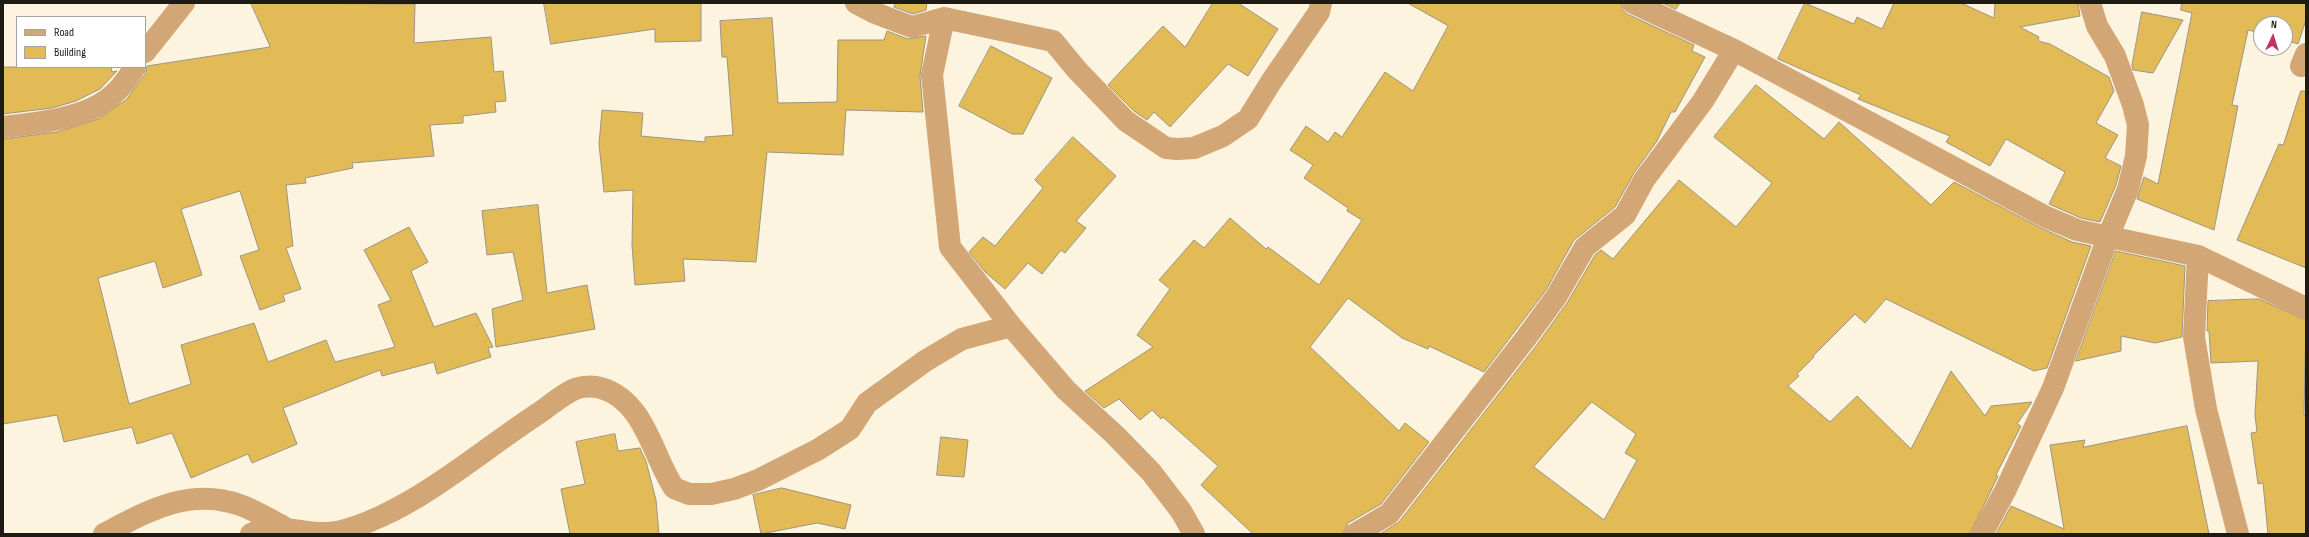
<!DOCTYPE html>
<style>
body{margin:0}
#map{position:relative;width:2309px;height:537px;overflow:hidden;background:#fdf4e0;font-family:"Sofia Sans Condensed",sans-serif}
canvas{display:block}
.frame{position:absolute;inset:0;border:4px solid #1e1b14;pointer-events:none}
.legend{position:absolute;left:16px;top:16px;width:130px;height:52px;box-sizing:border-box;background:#fff;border:1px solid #a5a4a1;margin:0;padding:5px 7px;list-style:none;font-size:12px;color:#1e1b14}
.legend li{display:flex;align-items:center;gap:8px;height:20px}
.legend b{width:20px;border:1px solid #a5a4a1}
.north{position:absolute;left:2253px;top:16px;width:40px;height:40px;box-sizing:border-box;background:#fff;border:1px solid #a5a4a1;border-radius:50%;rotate:4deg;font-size:11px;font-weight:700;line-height:16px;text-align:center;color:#1e1b14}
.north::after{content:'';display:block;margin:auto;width:14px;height:18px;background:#bf3369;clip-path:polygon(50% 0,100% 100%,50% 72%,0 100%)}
</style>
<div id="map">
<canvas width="2309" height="537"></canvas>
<div class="frame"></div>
<ul class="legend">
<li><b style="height:5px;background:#d3a675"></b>Road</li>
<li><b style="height:11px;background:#e2bb57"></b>Building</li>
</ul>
<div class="north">N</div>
</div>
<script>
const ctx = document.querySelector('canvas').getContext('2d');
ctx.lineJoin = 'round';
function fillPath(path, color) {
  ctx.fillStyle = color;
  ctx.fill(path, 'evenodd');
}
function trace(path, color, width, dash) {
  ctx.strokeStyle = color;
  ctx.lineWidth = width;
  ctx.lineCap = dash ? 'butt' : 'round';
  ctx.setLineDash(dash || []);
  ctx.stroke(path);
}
const building = new Path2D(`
 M 251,3 L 415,4 L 414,43 L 491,37 L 494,72 L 503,71 L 506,101 L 495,102 L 496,112 L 463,116 L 463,123 L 430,125 L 434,156 L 352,163 L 353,168 L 305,178 L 306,183 L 286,185 L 293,246 L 286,248 L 301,289 L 283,295 L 285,301 L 260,310 L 240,256 L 259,250 L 240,191 L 181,209 L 202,275 L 163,288 L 155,261 L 98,278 L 129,404 L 191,384 L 181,345 L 254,323 L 268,362 L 326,340 L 335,362 L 395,347 L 378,305 L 391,300 L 364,250 L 409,227 L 428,262 L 411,271 L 434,327 L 476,313 L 493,347 L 488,348 L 491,357 L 437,374 L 434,362 L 382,376 L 380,370 L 283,408 L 297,444 L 252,463 L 248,454 L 191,478 L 172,433 L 137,444 L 132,427 L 64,442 L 57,415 L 3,424 L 3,139 L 57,132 L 98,119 L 126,100 L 145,74 L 147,66 L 270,47 Z
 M 544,3 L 701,3 L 701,41 L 655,42 L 655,29 L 551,44 Z
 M 896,3 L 927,3 L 926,10 L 913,14 L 894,7 Z
 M 1213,3 L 1238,3 L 1278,29 L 1248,76 L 1228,64 L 1170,127 L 1154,112 L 1147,120 L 1134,111 L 1108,85 L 1163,26 L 1185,47 Z
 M 1408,3 L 1621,3 L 1623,10 L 1627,14 L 1694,45 L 1692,51 L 1705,57 L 1675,112 L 1671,112 L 1657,141 L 1634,173 L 1615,207 L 1574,240 L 1546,290 L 1484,372 L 1429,346 L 1428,349 L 1402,338 L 1348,298 L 1310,347 L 1399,431 L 1405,423 L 1429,442 L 1381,504 L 1348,523 L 1343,534 L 1253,534 L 1201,485 L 1218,466 L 1163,417 L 1161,419 L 1152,410 L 1140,420 L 1119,399 L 1104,408 L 1085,391 L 1153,347 L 1137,335 L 1170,289 L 1159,280 L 1194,240 L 1204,248 L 1230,218 L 1266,249 L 1268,247 L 1319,285 L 1362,220 L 1347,211 L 1348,208 L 1304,178 L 1313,165 L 1290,150 L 1306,126 L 1328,142 L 1335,132 L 1342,137 L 1385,72 L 1413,91 L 1448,26 Z
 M 1663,3 L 1680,3 L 1676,9 Z
 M 1805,3 L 1854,24 L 1857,17 L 1882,29 L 1894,3 L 1961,3 L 1994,18 L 1995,3 L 2078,3 L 2080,16 L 2020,27 L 2039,37 L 2038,41 L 2050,44 L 2109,77 L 2114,91 L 2096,123 L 2118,135 L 2105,158 L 2121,166 L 2116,185 L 2100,222 L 2081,218 L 2049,204 L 2065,172 L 2006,139 L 1990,166 L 1946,142 L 1950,136 L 1858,99 L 1861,95 L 1778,59 Z
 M 2182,3 L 2306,3 L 2306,20 L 2298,44 L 2285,40 L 2285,24 L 2261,24 L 2261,33 L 2248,30 L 2232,105 L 2238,106 L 2214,230 L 2137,199 L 2144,177 L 2158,184 L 2192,13 L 2181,10 Z
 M 2142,12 L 2183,20 L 2153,73 L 2133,70 L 2132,66 Z
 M 772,18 L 778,103 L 837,102 L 838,40 L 884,40 L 887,31 L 908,39 L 926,36 L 920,76 L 923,112 L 846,110 L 843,155 L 767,152 L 756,262 L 683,259 L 685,281 L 635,285 L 632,245 L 633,190 L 604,192 L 599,144 L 602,110 L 643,113 L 641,136 L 705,142 L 705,137 L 733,135 L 727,57 L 722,57 L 720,21 Z
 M 991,46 L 1052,78 L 1023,134 L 1012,134 L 959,106 Z
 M 3,67 L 111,67 L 112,72 L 117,71 L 100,89 L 76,101 L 52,108 L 3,114 Z
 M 1756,85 L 1824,139 L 1839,122 L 1931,205 L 1954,182 L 2041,228 L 2072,242 L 2091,246 L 2047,368 L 2034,371 L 1886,299 L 1865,323 L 1855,314 L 1813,356 L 1814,357 L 1797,374 L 1799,376 L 1788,386 L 1830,422 L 1857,396 L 1911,449 L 1951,371 L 1985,416 L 1991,406 L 2032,402 L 2017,424 L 2021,426 L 1996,475 L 1998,476 L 1970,534 L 1380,534 L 1399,522 L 1536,346 L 1567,303 L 1595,255 L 1601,250 L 1613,259 L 1679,180 L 1736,227 L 1772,183 L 1714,137 ZM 1592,402 L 1636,434 L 1625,453 L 1637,460 L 1604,520 L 1534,467 Z
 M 2301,91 L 2306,91 L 2306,268 L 2237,240 L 2279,144 L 2283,145 Z
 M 1073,137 L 1116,176 L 1076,221 L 1086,228 L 1065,253 L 1061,250 L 1042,274 L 1028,263 L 1005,289 L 985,272 L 969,252 L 983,237 L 995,246 L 1043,188 L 1035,180 Z
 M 538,205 L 547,293 L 587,285 L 595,329 L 496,347 L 492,309 L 523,300 L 513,252 L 487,255 L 482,211 Z
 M 2116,251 L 2185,266 L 2182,337 L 2155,343 L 2121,336 L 2121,351 L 2076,361 Z
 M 2259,299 L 2306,320 L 2304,415 L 2306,415 L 2306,534 L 2268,534 L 2263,483 L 2258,484 L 2251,433 L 2257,432 L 2255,415 L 2258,361 L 2211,363 L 2209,331 L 2207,331 L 2208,301 Z
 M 2187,426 L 2209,534 L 1996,534 L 2011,506 L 2064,529 L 2050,445 L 2085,440 L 2083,447 Z
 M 615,434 L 618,451 L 640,448 L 641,451 L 646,461 L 656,500 L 659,534 L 570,534 L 561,489 L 585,484 L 576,442 Z
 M 941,437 L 968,440 L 964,477 L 937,475 Z
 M 782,488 L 851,505 L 845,529 L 817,523 L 761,534 L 753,495 Z`);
const minor = new Path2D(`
 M 856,3 L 875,13 L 912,27 L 944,18 L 1053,41 L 1077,70 L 1126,121 L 1166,148 L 1177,149 L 1194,148 L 1223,136 L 1248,119 L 1271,82 L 1319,12 L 1321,3
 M 1633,3 L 1734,50 L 2046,217 L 2077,230 L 2198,256 L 2306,308
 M 944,18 L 932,75 L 950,247 L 1011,326 L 1066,390 L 1115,435 L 1151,472 L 1181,511 L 1194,534
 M 145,52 L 184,3
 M 2301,66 L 2306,54
 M 3,127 C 32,124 78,119 102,103 C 117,94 126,81 135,67
 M 2198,256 L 2194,337 L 2206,409 L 2238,534
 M 104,534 C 148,511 189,487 240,505 C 255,510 270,520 284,527
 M 251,534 C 276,521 299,534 325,533 C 357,532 406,505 433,487 C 470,463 505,435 542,411 C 552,404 563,394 575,389 C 582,386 594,386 601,388 C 645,401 652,455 674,488 L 689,494 L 711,494 L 734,489 L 758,480 L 819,449 L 850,429 L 867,403 L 925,361 L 962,339 L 1011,326
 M 1355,534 L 1389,514 L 1526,338 L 1556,297 L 1585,247 L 1625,215 L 1644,180 L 1703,101 L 1734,50
 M 1982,534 L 2005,491 L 2053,388 L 2108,237 L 2128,189 L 2136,156 L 2138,125 L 2133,105 L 2115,56 L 2097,26 L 2090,3`);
fillPath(building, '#e2bb57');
trace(building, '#9c9482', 1);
trace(minor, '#d3a675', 22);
</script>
